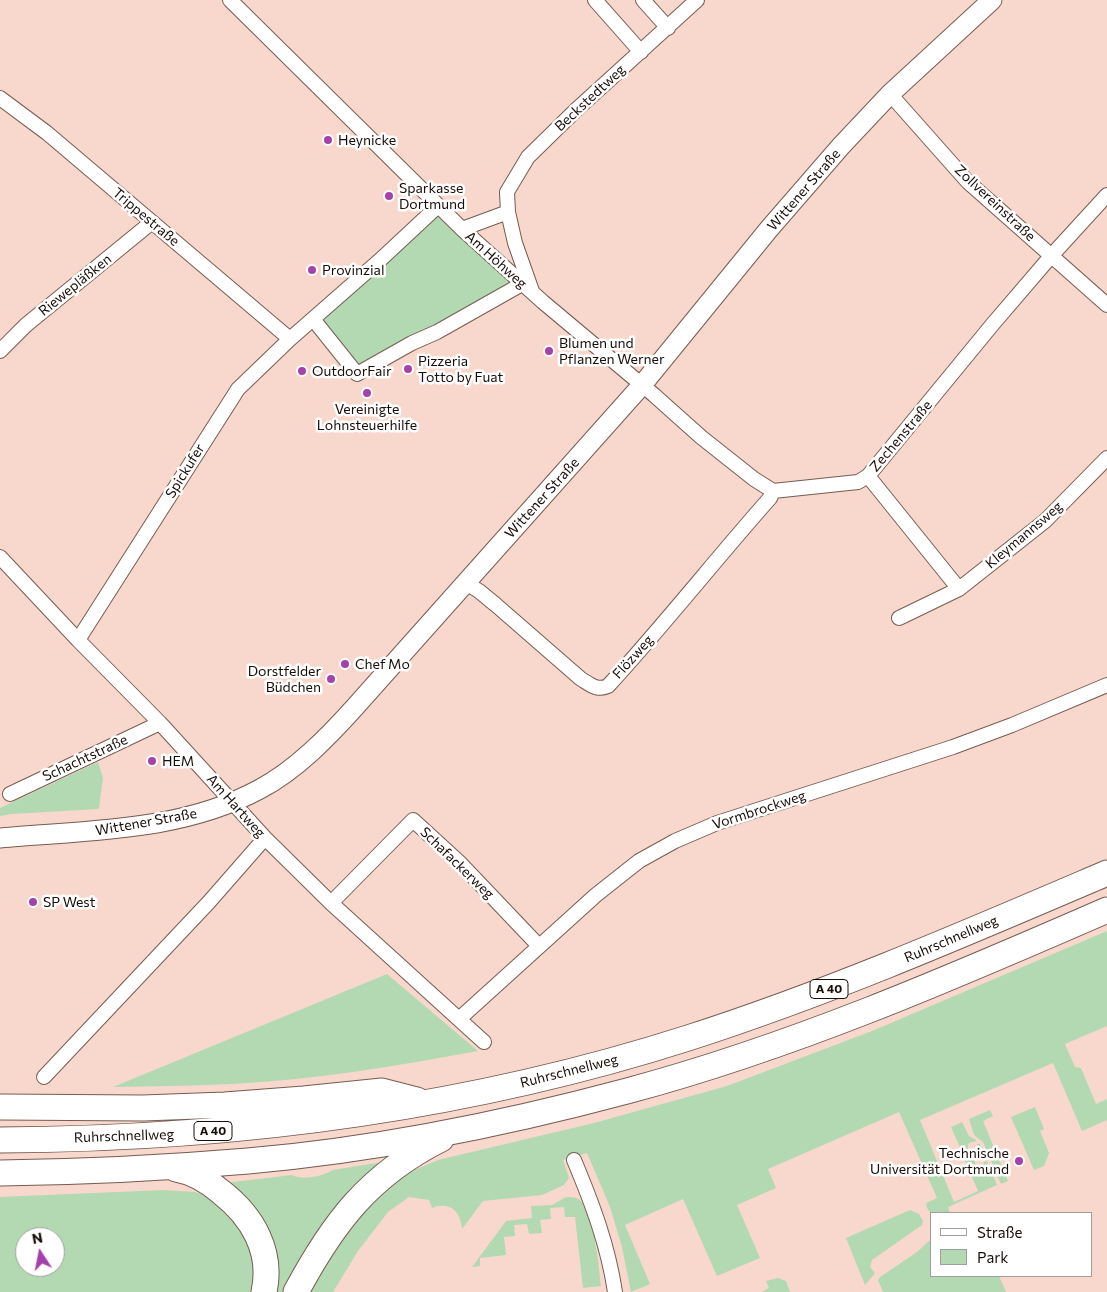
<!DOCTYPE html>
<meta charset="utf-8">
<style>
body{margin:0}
#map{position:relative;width:1107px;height:1292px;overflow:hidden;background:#f8d8cc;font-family:Commissioner,sans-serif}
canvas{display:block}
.legend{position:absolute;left:930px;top:1212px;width:162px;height:65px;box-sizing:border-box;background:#fff;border:1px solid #a29e9d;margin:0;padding:6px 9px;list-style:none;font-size:15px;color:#170d09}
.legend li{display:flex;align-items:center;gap:10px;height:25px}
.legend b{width:25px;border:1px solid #a29e9d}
.north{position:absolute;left:15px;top:1227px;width:50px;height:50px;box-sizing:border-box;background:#fff;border:1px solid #a29e9d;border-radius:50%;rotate:349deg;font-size:14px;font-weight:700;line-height:20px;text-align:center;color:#170d09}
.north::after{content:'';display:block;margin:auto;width:18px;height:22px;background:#a442a9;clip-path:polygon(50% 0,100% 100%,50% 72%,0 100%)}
</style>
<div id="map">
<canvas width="1107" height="1292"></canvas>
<ul class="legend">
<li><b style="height:6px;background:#fff"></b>Straße</li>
<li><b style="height:14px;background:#b3d9b3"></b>Park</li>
</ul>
<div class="north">N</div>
</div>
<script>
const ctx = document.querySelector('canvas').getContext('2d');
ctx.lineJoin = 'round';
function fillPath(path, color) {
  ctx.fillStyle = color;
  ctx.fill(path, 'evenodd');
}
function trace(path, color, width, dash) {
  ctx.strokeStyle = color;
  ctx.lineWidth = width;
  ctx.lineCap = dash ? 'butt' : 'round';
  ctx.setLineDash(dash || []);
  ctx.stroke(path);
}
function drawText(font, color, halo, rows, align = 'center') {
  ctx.font = font + ' Commissioner,sans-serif';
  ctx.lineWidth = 5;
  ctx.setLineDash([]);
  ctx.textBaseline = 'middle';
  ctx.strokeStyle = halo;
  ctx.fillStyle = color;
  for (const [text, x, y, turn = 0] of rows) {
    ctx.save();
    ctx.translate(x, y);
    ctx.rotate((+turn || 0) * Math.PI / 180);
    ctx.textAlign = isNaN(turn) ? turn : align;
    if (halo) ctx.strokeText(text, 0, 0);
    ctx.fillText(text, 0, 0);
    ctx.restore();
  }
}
const green = new Path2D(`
 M 438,206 L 522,284 L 357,374 L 313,319 Z
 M 98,762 L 103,778 L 99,808 L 98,809 L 12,814 L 0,816 L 0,808 Z
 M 1107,931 L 1107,1026 L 1065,1044 L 1075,1067 L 1081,1068 L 1096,1104 L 1107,1099 L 1107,1120 L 1082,1131 L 1053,1063 L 920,1120 L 954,1202 L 978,1191 L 965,1161 L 971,1159 L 974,1160 L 978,1169 L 983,1167 L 984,1162 L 987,1161 L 997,1185 L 948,1207 L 950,1213 L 931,1214 L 927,1208 L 926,1203 L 937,1198 L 899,1112 L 768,1169 L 776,1188 L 737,1205 L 760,1258 L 717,1276 L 683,1199 L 625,1225 L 650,1284 L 631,1292 L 622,1247 L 610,1207 L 587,1153 L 563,1160 L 569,1178 L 564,1185 L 542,1195 L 483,1201 L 462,1229 C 461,1211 449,1201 432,1208 L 429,1200 L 409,1197 L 388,1212 L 358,1251 L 333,1292 L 304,1292 L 329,1248 L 398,1177 L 438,1160 L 594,1123 L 727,1086 L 872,1031 Z
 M 387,974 L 478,1051 C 396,1066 314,1080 232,1084 C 192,1086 152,1086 113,1087 Z
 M 1035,1107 L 1044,1129 L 1040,1131 L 1049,1153 L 1044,1166 L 1034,1170 L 1011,1117 Z
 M 990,1110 L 993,1116 L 983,1121 L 1008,1181 L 1001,1184 L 983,1142 L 974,1135 L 969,1119 Z
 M 962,1122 L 969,1136 L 976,1140 L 975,1142 L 971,1142 L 968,1144 L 968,1150 L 975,1152 L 977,1149 L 977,1144 L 980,1144 L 986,1157 C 978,1161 974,1153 964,1157 L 951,1127 Z
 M 407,1158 L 289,1292 L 272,1292 L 275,1276 L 216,1184 L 292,1175 C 303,1181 323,1176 333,1170 Z
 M 163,1190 L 195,1192 L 219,1201 L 252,1236 L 257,1292 L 0,1292 L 0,1197 ZM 25,1237 L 55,1237 L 55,1267 L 25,1267 Z
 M 566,1197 C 571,1197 577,1197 581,1201 C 594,1213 599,1268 601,1286 L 583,1288 L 575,1217 L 565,1217 L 564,1207 L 550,1208 L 551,1219 L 540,1220 L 542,1233 L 529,1234 L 527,1224 L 514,1225 L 515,1236 L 504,1237 L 506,1255 L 480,1258 L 480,1266 L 472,1267 L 506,1221 L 532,1218 L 531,1206 L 552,1205 Z
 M 910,1210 L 919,1214 L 923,1221 L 922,1225 L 872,1260 L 870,1267 L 875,1273 L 865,1285 L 846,1238 Z
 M 931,1239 L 931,1276 L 999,1276 L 1006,1292 L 883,1292 L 878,1280 L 880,1277 L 917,1252 Z
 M 778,1278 L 786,1281 L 790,1292 L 761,1292 L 769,1288 L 766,1281 Z`);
const street = new Path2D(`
 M 230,0 L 462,229 L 543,302 L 654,395 L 701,437 L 754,479 L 773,491 L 858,482 L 868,476 L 992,325 L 1052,255 L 1107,195
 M 595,0 L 641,52
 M 643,0 L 668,28
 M 890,94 L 968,182 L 1107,305
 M 0,98 L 47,133 L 290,339
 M 462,229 L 508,212
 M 532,291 L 515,243 L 508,212 L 507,192 L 528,157 L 576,110 L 697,0
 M 313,319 L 357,374 L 412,343 L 437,332 L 522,284
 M 0,351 L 26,325 L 152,222
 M 868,476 L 959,589
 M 0,557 L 78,640 L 160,723 L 265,838 L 331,903 L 484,1042
 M 466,583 L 479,591 L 496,605 L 581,679 C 591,685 597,691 608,686 C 664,625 715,560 770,498 L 773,491
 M 899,618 L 959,589 L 1045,521 L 1107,458
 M 78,640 L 238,389 L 290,339 L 379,261 L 438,206
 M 10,794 L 160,723
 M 331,903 L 413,820 L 461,864 L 539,946
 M 459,1019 L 596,895 L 639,861 L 675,841 L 717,823 L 953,747 L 1012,725 L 1107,685
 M 44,1077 L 209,902 L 265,838
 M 574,1160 C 592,1203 608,1245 615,1292`);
const secondary = new Path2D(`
 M 0,838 C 87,830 181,832 260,789 C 296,770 328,737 355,707 L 642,385 L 769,229 L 841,146 L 890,94 L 992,0`);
const highway = new Path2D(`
 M 0,1107 L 143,1108 L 225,1105 L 304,1099 L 382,1091 L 417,1100
 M 0,1140 C 233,1139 466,1109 688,1038 C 831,992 969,932 1107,873
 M 176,1169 C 193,1172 208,1181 221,1192 C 252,1216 273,1251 264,1292
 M 0,1173 C 83,1172 165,1168 248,1161 C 375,1150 504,1124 627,1091 C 792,1047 951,978 1107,910
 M 296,1292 C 333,1223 369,1175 441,1139`);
const markers = [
 [328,140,5,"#a442a9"],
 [389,196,5,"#a442a9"],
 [312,270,5,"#a442a9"],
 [549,351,5,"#a442a9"],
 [408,369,5,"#a442a9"],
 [302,371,5,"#a442a9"],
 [367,393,5,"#a442a9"],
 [345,664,5,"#a442a9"],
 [331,679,5,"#a442a9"],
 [152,761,5,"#a442a9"],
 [33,902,5,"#a442a9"],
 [1019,1161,5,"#a442a9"]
];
const shields = [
 [829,989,38],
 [213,1131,38]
];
const shieldNames = [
 ["A 40",829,989],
 ["A 40",213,1131]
];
const streetNames = [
 ["Beckstedtweg",590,98,-43],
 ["Wittener Straße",804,190,-49],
 ["Zollvereinstraße",995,203,43],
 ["Trippestraße",146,217,40],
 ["Am Höhweg",496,260,42],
 ["Riewepläßken",75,285,-39],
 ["Zechenstraße",901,436,-50],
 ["Spickufer",185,471,-58],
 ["Wittener Straße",542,498,-48],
 ["Kleymannsweg",1024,535,-40],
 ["Flözweg",633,657,-48],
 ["Schachtstraße",85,758,-25],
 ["Am Hartweg",236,806,48],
 ["Vormbrockweg",759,810,-18],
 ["Wittener Straße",146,822,-10],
 ["Schafackerweg",457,863,44],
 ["Ruhrschnellweg",951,939,-23],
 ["Ruhrschnellweg",569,1071,-14],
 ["Ruhrschnellweg",124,1136,-2]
];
const poiNames = [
 ["Heynicke",338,140],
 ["Sparkasse",399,188],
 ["Dortmund",399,204],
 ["Provinzial",322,270],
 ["Blumen und",559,343],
 ["Pflanzen Werner",559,359],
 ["Pizzeria",418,361],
 ["Totto by Fuat",418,377],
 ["OutdoorFair",312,371],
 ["Vereinigte",367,409,"center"],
 ["Lohnsteuerhilfe",367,425,"center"],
 ["Chef Mo",355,664],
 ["Dorstfelder",321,671,"right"],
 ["Büdchen",321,687,"right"],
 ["HEM",162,761],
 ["SP West",43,902],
 ["Technische",1009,1153,"right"],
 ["Universität Dortmund",1009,1169,"right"]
];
fillPath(green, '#b3d9b3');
trace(street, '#765c51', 16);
trace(secondary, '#765c51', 21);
trace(highway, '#765c51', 27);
trace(street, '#fff', 14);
trace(secondary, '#fff', 19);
trace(highway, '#fff', 25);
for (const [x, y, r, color] of markers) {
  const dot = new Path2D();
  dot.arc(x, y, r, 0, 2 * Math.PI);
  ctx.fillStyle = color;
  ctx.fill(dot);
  trace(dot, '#fff', 2);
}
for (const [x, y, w] of shields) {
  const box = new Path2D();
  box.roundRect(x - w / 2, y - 9.5, w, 19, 4);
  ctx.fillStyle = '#fff';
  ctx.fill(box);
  trace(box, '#170d09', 1);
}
drawText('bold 12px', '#170d09', null, shieldNames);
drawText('14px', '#170d09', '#fff', streetNames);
drawText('14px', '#170d09', '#fff', poiNames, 'left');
</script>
